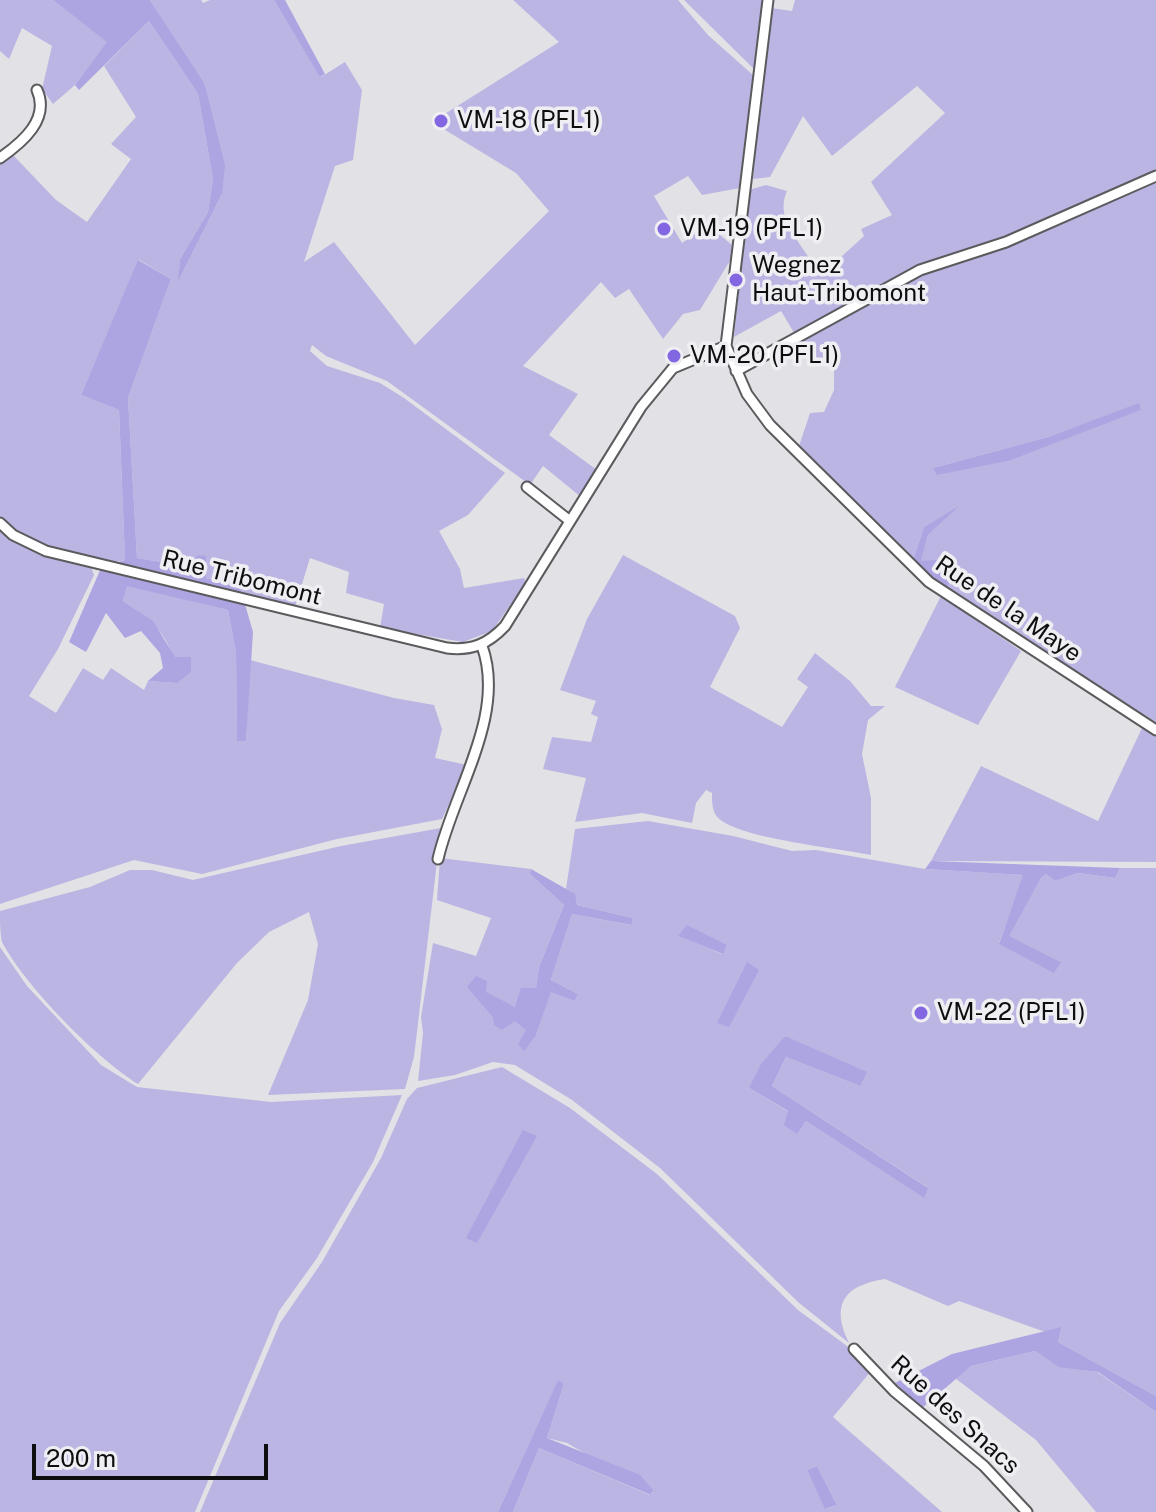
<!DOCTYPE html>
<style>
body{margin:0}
#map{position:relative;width:1156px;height:1512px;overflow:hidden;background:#e2e1e5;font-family:"Public Sans",sans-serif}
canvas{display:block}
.scale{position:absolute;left:32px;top:1444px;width:236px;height:36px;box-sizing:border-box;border:4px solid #0e0e0f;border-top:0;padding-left:10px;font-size:24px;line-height:28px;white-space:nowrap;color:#0e0e0f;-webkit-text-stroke:6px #efeef2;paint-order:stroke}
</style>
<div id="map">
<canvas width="1156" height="1512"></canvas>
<div class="scale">200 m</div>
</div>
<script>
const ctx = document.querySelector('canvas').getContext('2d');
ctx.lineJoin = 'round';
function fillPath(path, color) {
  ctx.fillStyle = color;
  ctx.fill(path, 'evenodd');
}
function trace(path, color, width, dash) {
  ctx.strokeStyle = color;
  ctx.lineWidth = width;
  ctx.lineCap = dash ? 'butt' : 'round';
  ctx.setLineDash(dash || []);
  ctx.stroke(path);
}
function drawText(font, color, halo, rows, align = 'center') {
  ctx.font = font + ' "Public Sans",sans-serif';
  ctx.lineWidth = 7;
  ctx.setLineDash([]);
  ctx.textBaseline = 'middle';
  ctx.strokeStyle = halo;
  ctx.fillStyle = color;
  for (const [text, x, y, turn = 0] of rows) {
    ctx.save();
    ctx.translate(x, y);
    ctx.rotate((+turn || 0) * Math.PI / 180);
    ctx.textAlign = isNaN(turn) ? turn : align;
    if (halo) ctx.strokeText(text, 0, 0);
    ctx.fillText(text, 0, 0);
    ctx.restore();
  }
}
const green = new Path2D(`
 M 0,0 L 53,0 L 108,42 L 75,85 L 53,104 L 42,89 L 52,46 L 22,28 L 9,59 L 0,51 Z
 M 150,0 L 201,0 L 203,3 L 210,0 L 274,0 L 321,77 L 345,62 L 362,90 L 353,160 L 335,166 L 304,262 L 334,242 L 415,345 L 549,211 L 516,173 L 432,122 L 559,42 L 513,0 L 678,0 L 708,35 L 754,76 L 740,188 L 702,195 L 688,176 L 654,196 L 682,243 L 708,225 L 732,245 L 731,259 L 700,310 L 683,314 L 663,339 L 629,289 L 615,298 L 601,282 L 523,366 L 578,394 L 549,435 L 597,470 L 581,497 L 543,466 L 530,485 L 387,381 L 326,356 L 312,345 L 310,351 L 327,366 L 380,383 L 404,398 L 505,473 L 468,515 L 439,531 L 460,569 L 464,588 L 524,578 L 526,583 L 492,631 L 463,642 L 380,628 L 384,604 L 346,593 L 349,572 L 310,558 L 295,607 L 242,593 L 240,587 L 206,578 L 206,557 L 198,555 L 187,566 L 137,558 L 128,398 L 171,279 L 139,260 L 81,395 L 119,410 L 125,560 C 91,571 23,542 0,517 L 0,163 L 13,155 L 56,200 L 87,222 L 131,159 L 111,144 L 136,117 L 104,66 L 149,21 L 198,94 L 213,179 L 208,212 L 180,259 L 179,280 L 222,194 L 204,82 Z
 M 684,0 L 763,0 L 754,69 Z
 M 795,0 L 1156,0 L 1156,171 L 1018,234 L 915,269 L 796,336 L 781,311 L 734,337 L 749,190 L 766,185 L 787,191 C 775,217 797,238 811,261 L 830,267 L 864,236 L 861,229 L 892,215 L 871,182 L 945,113 L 917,86 L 832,156 L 803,116 L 770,177 L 753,179 L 771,8 L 792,11 Z
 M 1156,178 L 1156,722 L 945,590 L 954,576 L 920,562 L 928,535 L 955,509 L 924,527 L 912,563 L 798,449 L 810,413 L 824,412 L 834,390 L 834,369 L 795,343 L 914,276 L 1004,246 ZM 1139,404 L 1140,410 L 1012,460 L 933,468 L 1048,437 Z
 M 0,530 L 30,550 L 91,567 L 94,575 L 58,649 L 29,696 L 56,713 L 83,668 L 103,680 L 111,668 L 144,690 L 148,681 L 177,683 C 174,640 158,624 123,601 L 127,585 L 228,610 L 236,653 L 237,740 L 246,741 L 250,660 L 394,698 L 434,705 L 442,729 L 435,758 L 467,765 L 442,819 L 337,839 L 202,874 L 134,860 L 0,904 Z
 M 623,555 L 735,616 L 740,628 L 710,687 L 782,727 L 808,687 L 797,679 L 815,653 L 850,681 L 871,706 L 885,706 L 868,720 L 862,754 L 871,798 L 871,855 C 836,848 748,839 722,821 C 712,815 712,804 712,793 L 706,790 L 696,803 L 692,823 L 642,813 L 575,822 L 586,778 L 543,769 L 552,737 L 591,742 L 598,717 L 591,714 L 596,701 L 560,690 L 587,619 Z
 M 941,596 L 1021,651 L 978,725 L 895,687 Z
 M 1143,726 L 1156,735 L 1156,862 L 931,861 L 981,766 L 1098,821 Z
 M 648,821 L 733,836 L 792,851 L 816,850 L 925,869 L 1024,875 L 999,943 L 1061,962 L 1008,936 L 1041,878 L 1046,874 L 1055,881 L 1078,873 L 1115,878 L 1120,868 L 1156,868 L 1156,1396 L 1058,1342 L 1062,1328 L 1045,1332 L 959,1301 L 948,1306 L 885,1279 C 844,1285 830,1305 849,1343 L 798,1302 L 660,1168 L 572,1100 L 515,1065 L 493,1062 L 455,1075 L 418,1081 L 423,1033 L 421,1017 L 433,943 L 476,956 L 491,918 L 437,900 L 440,858 L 531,869 L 530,874 L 564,905 L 539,967 L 536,989 L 515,1007 L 467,987 L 536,1035 L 551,991 L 575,1001 L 578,994 L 551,980 L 572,914 L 630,925 L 633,918 L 577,905 L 574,894 L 566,889 L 575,829 ZM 679,936 L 727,945 L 722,954 ZM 785,1036 L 860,1086 L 786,1057 L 772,1086 L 927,1187 L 923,1197 L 806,1121 L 797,1133 L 789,1112 L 749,1088 Z
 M 441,828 L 414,1057 L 405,1089 L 268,1095 L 308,1000 L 318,944 L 309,912 L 269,932 L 237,963 L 138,1084 C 96,1058 25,986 2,942 C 0,933 0,920 0,911 L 90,887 L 130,870 L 152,870 L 193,880 L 341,846 Z
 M 0,947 L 27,986 L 101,1065 L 137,1087 L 271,1102 L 402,1095 L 373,1162 L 317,1258 L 279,1311 L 195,1512 L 0,1512 Z
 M 502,1067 L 570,1108 L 657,1174 L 798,1310 L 847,1346 L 871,1371 L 833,1417 L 942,1512 L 513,1512 L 539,1448 L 650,1495 L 653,1493 L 567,1443 L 547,1438 L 564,1384 L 558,1381 L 498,1512 L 200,1512 L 280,1323 L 322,1262 L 381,1158 L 407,1099 L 417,1088 ZM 817,1466 L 837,1505 L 826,1509 L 807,1470 Z
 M 1035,1351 L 1059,1366 L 1097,1372 L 1156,1412 L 1156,1512 L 1096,1512 L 1036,1440 L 955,1378 L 971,1366 Z`);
const forest = new Path2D(`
 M 53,0 L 150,0 L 204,82 L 225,165 L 222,194 L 178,282 L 180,259 L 208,212 L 213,179 L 198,94 L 149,21 L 79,90 L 75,85 L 107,42 Z
 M 274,0 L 285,0 L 325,74 L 320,77 Z
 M 138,260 L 171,279 L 128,398 L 137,558 L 186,566 L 198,555 L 206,556 L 206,578 L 240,587 L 253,632 L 246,741 L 237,741 L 236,653 L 228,610 L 127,586 L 123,601 L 153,621 L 175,657 L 191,657 L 191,672 L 177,683 L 148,681 L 163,668 L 160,653 L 141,631 L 125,638 L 106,613 L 86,652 L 69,642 L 101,568 L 125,560 L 119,410 L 81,395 Z
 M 1139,403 L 1141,410 L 1012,460 L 937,475 L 933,468 L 1048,437 Z
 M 959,506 L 928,535 L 921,561 L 937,560 L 954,576 L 945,590 L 912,563 L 924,527 Z
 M 931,861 L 1120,868 L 1115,878 L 1078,873 L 1055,881 L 1046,874 L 1041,878 L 1009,936 L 1061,962 L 1054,973 L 999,944 L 1023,875 L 925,869 Z
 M 531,869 L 575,894 L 577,905 L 633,918 L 631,925 L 572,914 L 551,980 L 578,994 L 575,1001 L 551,992 L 536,1035 L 524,1051 L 518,1044 L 526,1030 L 515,1021 L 502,1030 L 494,1025 L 493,1017 L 467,987 L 476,976 L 487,981 L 486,992 L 515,1007 L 521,988 L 536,988 L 539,967 L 564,905 L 530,874 Z
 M 687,925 L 727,945 L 723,954 L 678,936 Z
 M 747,962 L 759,970 L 729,1027 L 717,1023 Z
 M 785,1036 L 867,1072 L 860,1086 L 786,1057 L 772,1086 L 928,1188 L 924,1198 L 806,1121 L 797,1134 L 784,1125 L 788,1111 L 749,1088 L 761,1064 Z
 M 523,1130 L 537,1136 L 477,1243 L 466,1238 Z
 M 1062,1327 L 1058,1342 L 1156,1396 L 1156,1412 L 1098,1372 L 1059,1367 L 1035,1351 L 971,1366 L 922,1408 L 895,1383 L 952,1354 Z
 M 558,1380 L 564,1384 L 547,1438 L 640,1475 L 653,1490 L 651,1495 L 539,1448 L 513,1512 L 498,1512 Z
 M 817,1466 L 837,1505 L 825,1509 L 807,1470 Z`);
const minor = new Path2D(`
 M 768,0 L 726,346 L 747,394 L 770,425 L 929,582 L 1156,730
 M 0,158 C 23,142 50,119 37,90
 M 736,371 L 920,270 L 1006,242 L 1156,176
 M 527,487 L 570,521
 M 0,523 L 13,535 L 46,551 L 447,648 C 472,651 488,644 505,626 L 641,407 L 673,368 L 726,346
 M 438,859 C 453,792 507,715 482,646
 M 854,1349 L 894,1391 L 984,1466 L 1027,1512`);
const markers = [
 [441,121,8,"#8366e1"],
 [664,229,8,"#8366e1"],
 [736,280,8,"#8366e1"],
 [674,356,8,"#8366e1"],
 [921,1013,8,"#8366e1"]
];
const poiNames = [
 ["VM-18 (PFL1)",457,121],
 ["VM-19 (PFL1)",680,229],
 ["Wegnez",752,266],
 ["Haut-Tribomont",752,294],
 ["VM-20 (PFL1)",690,356],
 ["VM-22 (PFL1)",937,1013]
];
const streetNames = [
 ["Rue Tribomont",242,578,14],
 ["Rue de la Maye",1008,609,34],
 ["Rue des Snacs",955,1415,42]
];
fillPath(green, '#bbb5e3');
fillPath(forest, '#ada4e2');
trace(minor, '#5b5b5e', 13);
trace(minor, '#fff', 9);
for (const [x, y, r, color] of markers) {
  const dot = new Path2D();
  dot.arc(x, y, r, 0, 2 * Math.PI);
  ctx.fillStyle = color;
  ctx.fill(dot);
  trace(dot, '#efeef2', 3);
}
drawText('24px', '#0e0e0f', '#efeef2', poiNames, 'left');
drawText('24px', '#0e0e0f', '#efeef2', streetNames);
</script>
